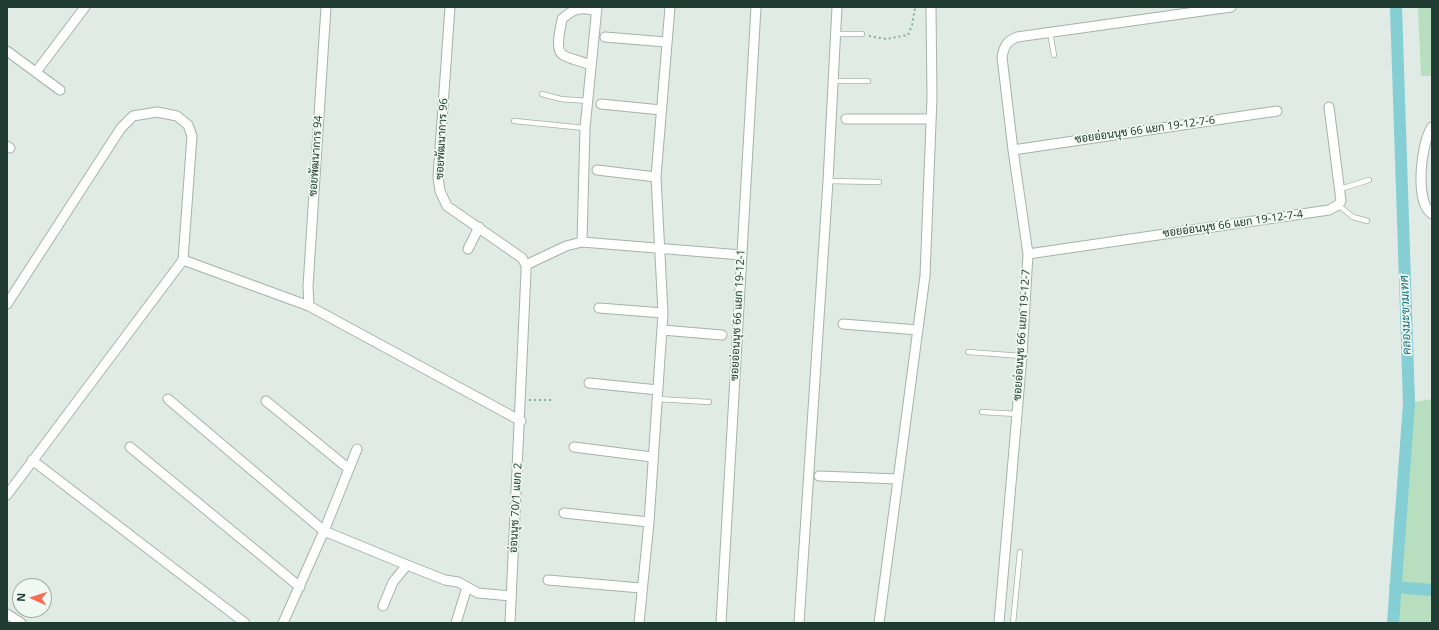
<!DOCTYPE html>
<meta charset="utf-8">
<style>
body{margin:0}
#map{position:relative;width:1439px;height:630px;overflow:hidden;background:#e0ebe5;font-family:"Open Sans",sans-serif}
canvas{display:block}
.frame{position:absolute;inset:0;border:8px solid #203c32;pointer-events:none}
.north{position:absolute;left:12px;top:578px;width:40px;height:40px;box-sizing:border-box;background:#f0f8f3;border:1px solid #9dada6;border-radius:50%;rotate:273deg;font-size:11px;font-weight:700;line-height:16px;text-align:center;color:#203c32}
.north::after{content:'';display:block;margin:auto;width:14px;height:18px;background:#f76c52;clip-path:polygon(50% 0,100% 100%,50% 72%,0 100%)}
</style>
<div id="map">
<canvas width="1439" height="630"></canvas>
<div class="frame"></div>
<div class="north">N</div>
</div>
<script>
const ctx = document.querySelector('canvas').getContext('2d');
ctx.lineJoin = 'round';
function fillPath(path, color) {
  ctx.fillStyle = color;
  ctx.fill(path, 'evenodd');
}
function trace(path, color, width, dash) {
  ctx.strokeStyle = color;
  ctx.lineWidth = width;
  ctx.lineCap = dash ? 'butt' : 'round';
  ctx.setLineDash(dash || []);
  ctx.stroke(path);
}
function drawText(font, color, halo, rows, align = 'center') {
  ctx.font = font + ' "Open Sans",Sarabun,sans-serif';
  ctx.lineWidth = 3.5;
  ctx.setLineDash([]);
  ctx.textBaseline = 'middle';
  ctx.strokeStyle = halo;
  ctx.fillStyle = color;
  for (const [text, x, y, turn = 0] of rows) {
    ctx.save();
    ctx.translate(x, y);
    ctx.rotate((+turn || 0) * Math.PI / 180);
    ctx.textAlign = isNaN(turn) ? turn : align;
    if (halo) ctx.strokeText(text, 0, 0);
    ctx.fillText(text, 0, 0);
    ctx.restore();
  }
}
const green = new Path2D(`
 M 1418,7 L 1432,7 L 1432,76 L 1421,76 Z
 M 1432,399 L 1432,623 L 1393,623 L 1409,403 Z`);
const canal = new Path2D(`
 M 1395,587 L 1432,590
 M 1393,623 L 1409,403 L 1396,7`);
const path = new Path2D(`
 M 869,36 L 886,39 L 908,35 L 912,25 L 915,8
 M 529,400 L 552,400`);
const lane = new Path2D(`
 M 1050,32 L 1054,55
 M 836,34 L 862,34
 M 833,81 L 868,81
 M 542,94 L 561,99 L 588,101
 M 514,121 L 585,128
 M 828,181 L 879,182
 M 1340,189 L 1369,180
 M 1338,205 L 1353,217 L 1367,221
 M 968,352 L 1022,356
 M 657,399 L 709,402
 M 982,412 L 1017,414
 M 1013,623 L 1020,552`);
const street = new Path2D(`
 M 450,7 L 438,177 L 440,191 L 447,206 L 522,258 L 526,265 L 526,272 L 510,623
 M 605,37 L 666,42
 M 7,51 L 60,90
 M 590,65 C 582,61 569,59 563,55 C 554,50 561,27 562,19 C 573,9 581,6 596,11
 M 36,72 L 85,7
 M 601,104 L 661,110
 M 846,119 L 931,119
 M 1432,127 C 1421,142 1414,202 1432,214
 M 7,146 L 10,148
 M 1013,150 L 1277,111
 M 597,170 L 656,177
 M 582,242 L 585,128 L 597,7
 M 468,249 L 479,227
 M 1028,254 L 1329,210 L 1338,205 L 1341,201 L 1329,107
 M 526,265 L 566,246 L 582,242 L 741,255
 M 7,304 L 121,128 L 133,116 L 157,112 L 177,116 L 188,125 L 192,136 L 183,260 L 309,306 L 521,421
 M 309,306 L 308,286 L 326,7
 M 599,308 L 663,313
 M 843,324 L 918,330
 M 662,330 L 722,335
 M 589,383 L 658,390
 M 168,399 L 324,531 L 357,449
 M 266,401 L 349,469
 M 130,447 L 300,587
 M 574,447 L 652,457
 M 32,460 L 245,623
 M 819,476 L 898,479
 M 7,495 L 183,260
 M 564,513 L 649,522
 M 548,580 L 641,588
 M 383,606 L 393,582 L 407,565
 M 7,614 L 21,623
 M 283,623 L 324,531 L 407,565 L 445,580 L 458,582 L 478,593 L 511,596
 M 456,623 L 467,587
 M 639,623 L 649,522 L 663,313 L 656,177 L 670,7
 M 721,623 L 756,7
 M 799,623 L 828,181 L 837,7
 M 879,623 L 925,276 L 932,98 L 931,7
 M 999,623 L 1022,356 L 1028,254 L 1013,150 L 1002,57 C 1004,46 1007,41 1017,37 L 1231,7`);
const streetNames = [
 ["ซอยอ่อนนุช 66 แยก 19-12-7-6",1145,130,-8],
 ["ซอยพัฒนาการ 96",442,139,-87],
 ["ซอยพัฒนาการ 94",316,156,-86],
 ["ซอยอ่อนนุช 66 แยก 19-12-7-4",1233,224,-8],
 ["ซอยอ่อนนุช 66 แยก 19-12-1",738,315,-87],
 ["ซอยอ่อนนุช 66 แยก 19-12-7",1022,335,-86],
 ["อ่อนนุช 70/1 แยก 2",516,508,-87]
];
const waterNames = [
 ["คลองมะขามเทศ",1406,315,-92]
];
fillPath(green, '#b7debe');
trace(canal, '#85ced3', 12);
trace(lane, '#a3b3ac', 6);
trace(street, '#a3b3ac', 11);
trace(path, '#7fb09c', 2, [2, 3]);
trace(lane, '#fff', 4.5);
trace(street, '#fff', 9);
drawText('11px', '#203c32', '#f0f8f3', streetNames);
drawText('italic 12px', '#18727a', '#f0f8f3', waterNames);
</script>
